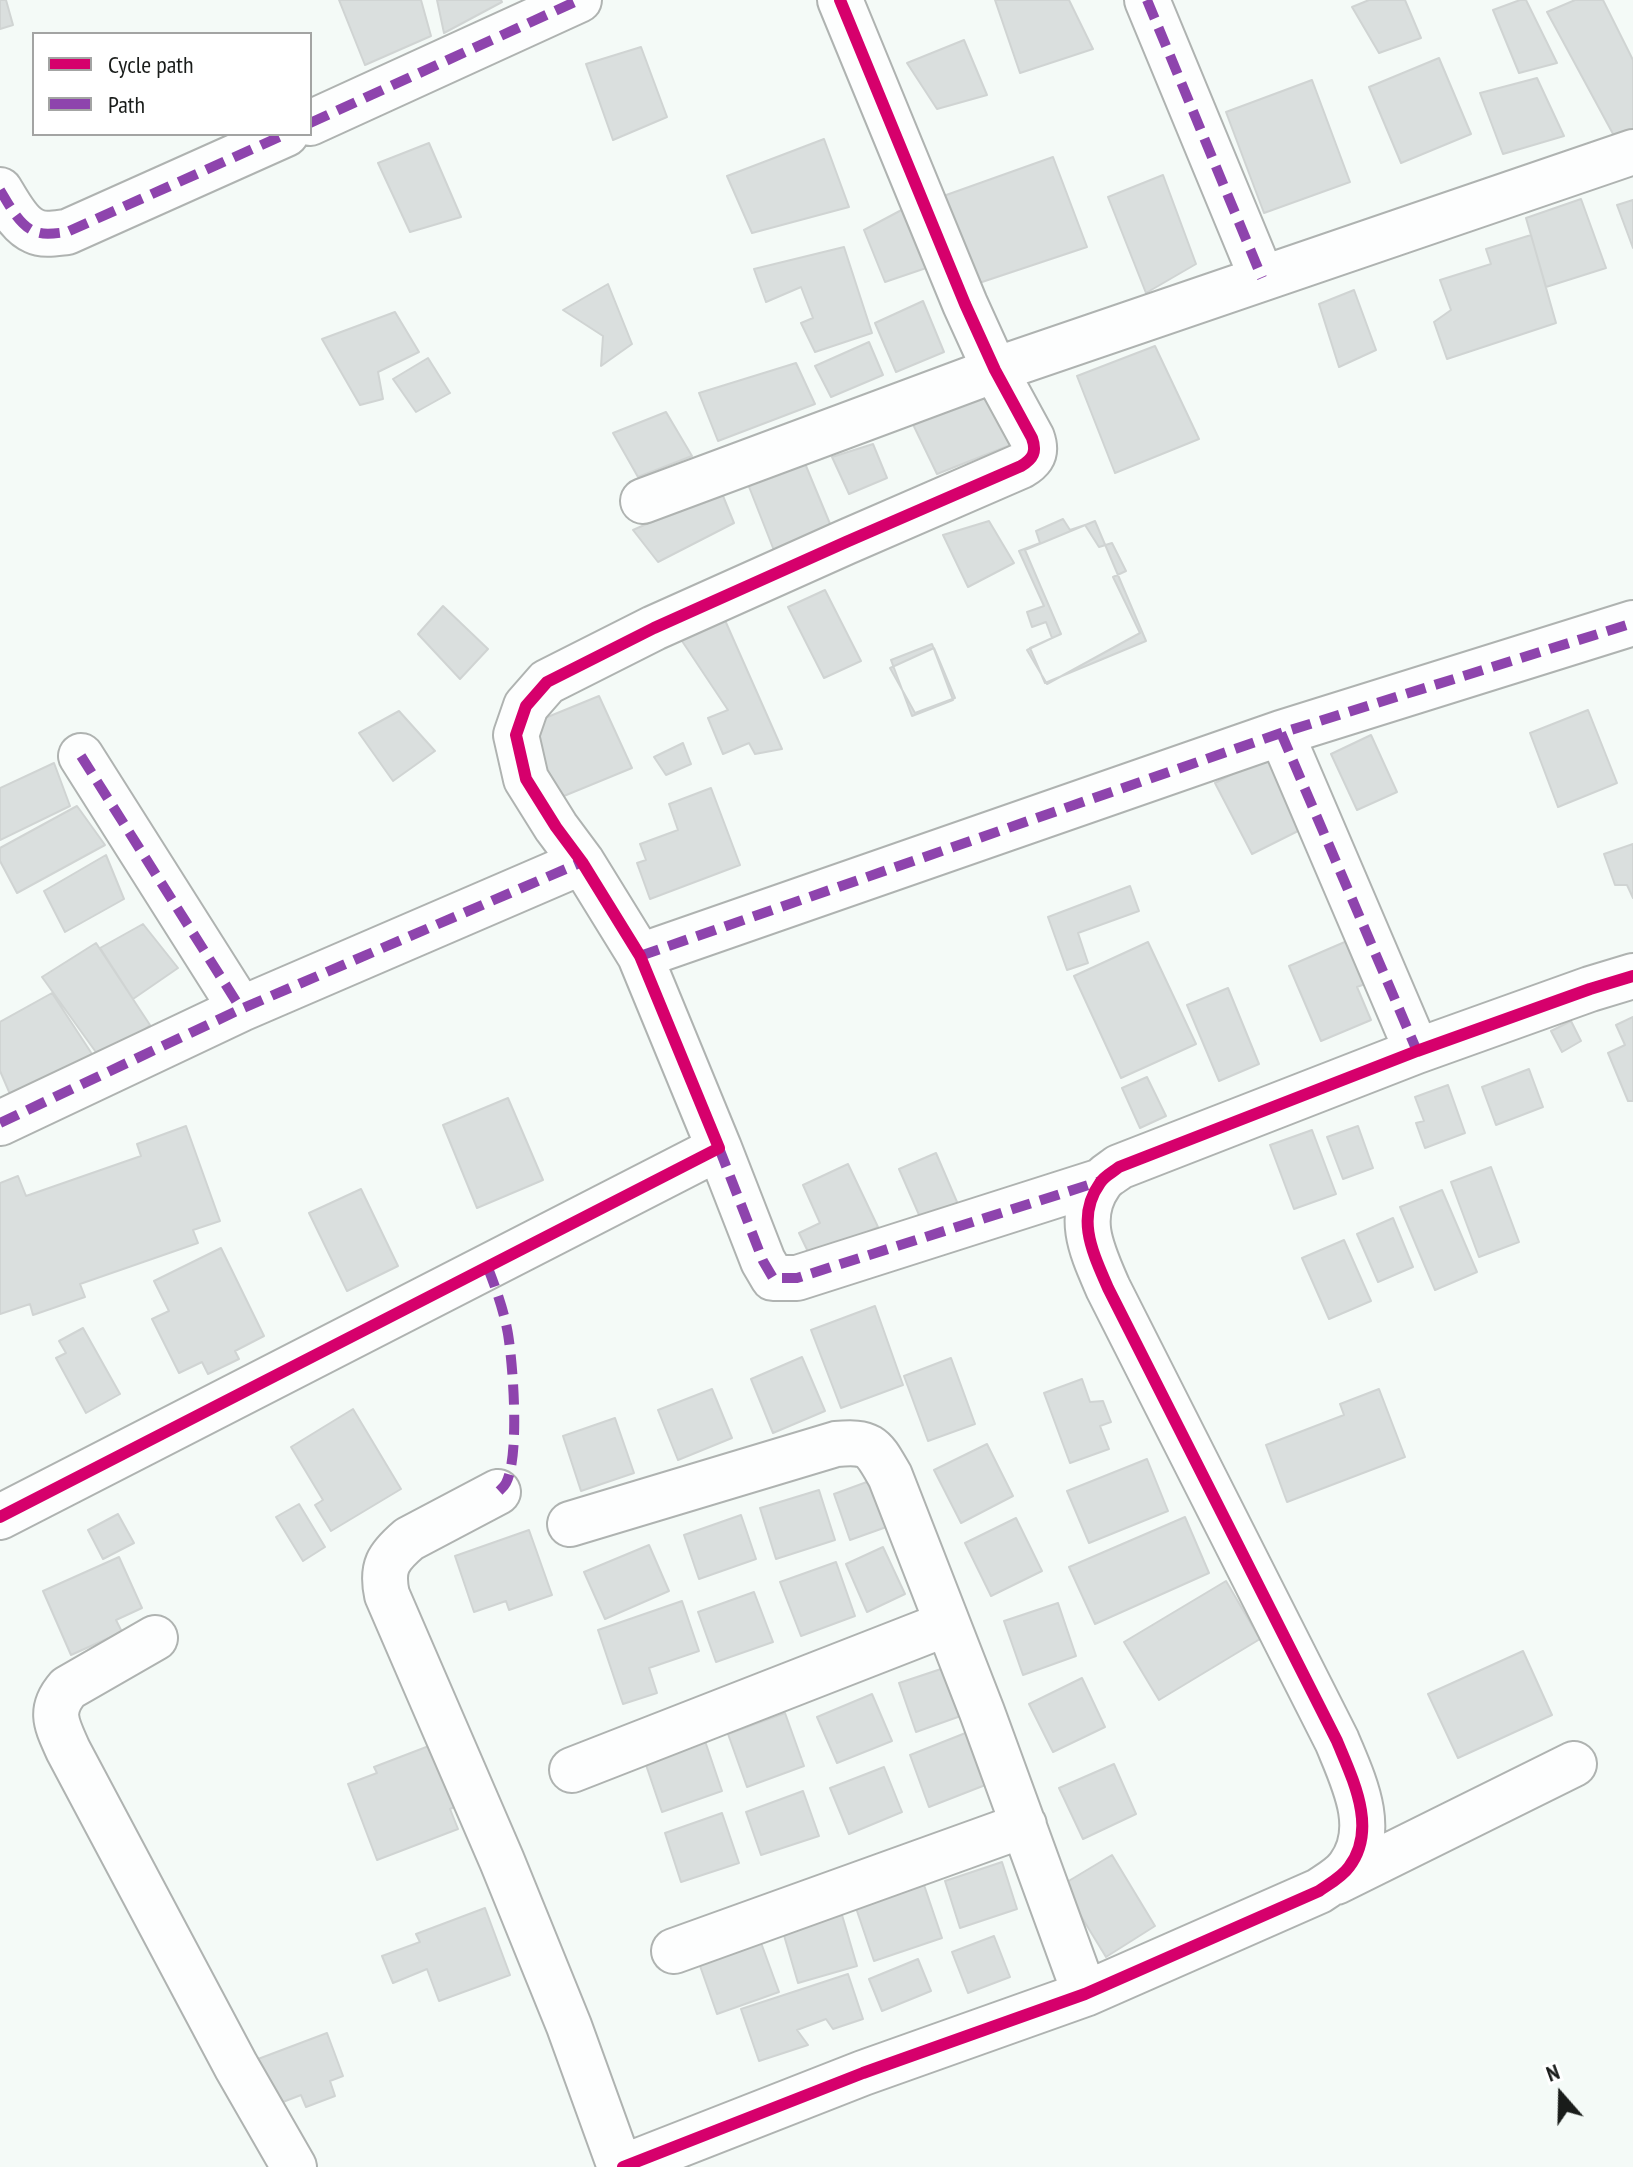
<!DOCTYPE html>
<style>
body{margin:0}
#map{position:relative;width:1633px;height:2167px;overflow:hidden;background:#f4faf7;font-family:"PT Sans Narrow",sans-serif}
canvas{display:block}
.legend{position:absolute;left:32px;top:32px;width:280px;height:104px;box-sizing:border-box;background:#fff;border:2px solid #a3a4a3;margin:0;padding:10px 14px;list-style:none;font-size:24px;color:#191c1a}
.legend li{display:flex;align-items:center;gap:16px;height:40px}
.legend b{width:40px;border:2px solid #a3a4a3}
.north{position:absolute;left:1521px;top:2055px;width:80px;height:80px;-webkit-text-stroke:6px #fff;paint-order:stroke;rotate:340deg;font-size:22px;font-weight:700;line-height:32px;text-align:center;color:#191c1a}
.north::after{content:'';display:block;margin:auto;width:28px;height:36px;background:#191c1a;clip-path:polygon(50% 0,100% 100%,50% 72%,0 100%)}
</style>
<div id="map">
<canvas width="1633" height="2167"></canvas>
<ul class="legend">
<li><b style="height:10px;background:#d6006c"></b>Cycle path</li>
<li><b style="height:10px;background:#8e44ad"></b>Path</li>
</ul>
<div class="north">N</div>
</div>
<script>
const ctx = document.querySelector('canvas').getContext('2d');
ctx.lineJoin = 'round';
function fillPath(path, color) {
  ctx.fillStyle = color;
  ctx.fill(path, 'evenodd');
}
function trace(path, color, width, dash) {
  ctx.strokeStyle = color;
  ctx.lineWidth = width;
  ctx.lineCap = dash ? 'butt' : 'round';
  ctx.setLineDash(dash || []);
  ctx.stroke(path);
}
const building = new Path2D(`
 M 0,0 L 6,0 L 13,25 L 0,29 Z
 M 339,0 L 421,0 L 431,36 L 365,65 Z
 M 437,0 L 501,0 L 502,2 L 444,33 Z
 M 995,0 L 1069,0 L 1093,49 L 1020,73 Z
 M 1369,0 L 1405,0 L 1421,38 L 1379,53 L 1352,7 Z
 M 1520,0 L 1526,0 L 1557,63 L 1519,73 L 1493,10 Z
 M 1575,0 L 1603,0 L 1633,60 L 1633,132 L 1619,145 L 1547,12 Z
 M 964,40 L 987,95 L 937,109 L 907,63 Z
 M 641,47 L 667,117 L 613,140 L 586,64 Z
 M 1439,58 L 1471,134 L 1401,163 L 1369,87 Z
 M 1537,78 L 1564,136 L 1503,154 L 1480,93 Z
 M 1312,80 L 1350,182 L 1264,213 L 1226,112 Z
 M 824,139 L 849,207 L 752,233 L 727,176 Z
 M 429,143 L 461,217 L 410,232 L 378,163 Z
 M 1053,157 L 1087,247 L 973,285 L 935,199 Z
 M 1163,175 L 1196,264 L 1146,293 L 1108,197 Z
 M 1581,199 L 1606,268 L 1546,287 L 1526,218 Z
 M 1633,200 L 1633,248 L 1617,205 Z
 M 909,206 L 935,265 L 885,282 L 864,230 Z
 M 1531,235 L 1556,323 L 1447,359 L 1434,322 L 1451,310 L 1440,280 L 1491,264 L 1486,249 Z
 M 844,247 L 872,333 L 815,352 L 801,323 L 813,318 L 801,287 L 766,302 L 754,269 Z
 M 608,284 L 632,344 L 601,366 L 603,336 L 563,310 Z
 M 1354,290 L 1376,350 L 1339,367 L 1319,304 Z
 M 923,301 L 944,352 L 896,372 L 875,323 Z
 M 395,312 L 419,352 L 378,372 L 383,399 L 360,405 L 322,339 Z
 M 869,342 L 883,375 L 831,397 L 815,366 Z
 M 1155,346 L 1199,439 L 1115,473 L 1077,376 Z
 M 428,358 L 450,393 L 416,412 L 393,379 Z
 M 796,363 L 815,404 L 718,441 L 699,393 Z
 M 985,384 L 1018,442 L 937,474 L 907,412 Z
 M 666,412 L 692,456 L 638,477 L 613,433 Z
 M 873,444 L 887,478 L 849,494 L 832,457 Z
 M 799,449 L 833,531 L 775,553 L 744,474 Z
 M 721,491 L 734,523 L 658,562 L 633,530 Z
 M 1063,519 L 1070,530 L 1085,525 L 1099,547 L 1112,543 L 1126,571 L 1113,577 L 1140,633 L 1047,684 L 1027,650 L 1052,638 L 1046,622 L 1032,627 L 1027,612 L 1044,606 L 1019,551 L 1040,543 L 1036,531 Z
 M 989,521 L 1014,563 L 968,587 L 943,535 Z
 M 1095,521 L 1146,641 L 1045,683 L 1030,648 L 1061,634 L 1025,550 Z
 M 825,590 L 861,661 L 824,678 L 788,607 Z
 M 443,606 L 488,649 L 460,679 L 418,634 Z
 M 720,609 L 782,749 L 755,754 L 749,743 L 723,754 L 708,718 L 728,710 L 674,629 Z
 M 932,644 L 953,700 L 912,716 L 891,660 Z
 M 934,648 L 955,698 L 915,713 L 890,668 Z
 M 599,696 L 632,768 L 559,798 L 528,725 Z
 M 1588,710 L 1617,783 L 1558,807 L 1530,733 Z
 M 399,711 L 435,751 L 393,781 L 359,733 Z
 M 1371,735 L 1397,792 L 1357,810 L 1331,754 Z
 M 683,743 L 691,764 L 666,775 L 654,757 Z
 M 1273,753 L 1310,825 L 1252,854 L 1215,783 Z
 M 54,763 L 70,806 L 0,840 L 0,788 Z
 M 711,788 L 740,865 L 650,899 L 637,863 L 646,860 L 640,844 L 678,830 L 669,804 Z
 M 77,806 L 105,845 L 17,893 L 0,861 L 0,848 Z
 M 1633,844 L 1633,898 L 1627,885 L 1615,885 L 1604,854 Z
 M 106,855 L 124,899 L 65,932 L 44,891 Z
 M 1130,886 L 1139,911 L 1078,933 L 1088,963 L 1067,970 L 1048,917 Z
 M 143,924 L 178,968 L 133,999 L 100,948 Z
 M 1354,938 L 1373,981 L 1357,987 L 1371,1020 L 1321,1041 L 1289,966 Z
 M 1148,942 L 1196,1044 L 1121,1078 L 1074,976 Z
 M 96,943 L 150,1025 L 103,1062 L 42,977 Z
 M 1228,988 L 1259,1064 L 1219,1081 L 1187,1005 Z
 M 52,993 L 92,1054 L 13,1101 L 0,1071 L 0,1022 Z
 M 1633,1017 L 1633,1101 L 1628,1101 L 1608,1053 L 1625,1045 L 1616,1025 Z
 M 1571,1021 L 1581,1041 L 1562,1052 L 1551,1031 Z
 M 1529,1069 L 1543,1107 L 1496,1125 L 1482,1087 Z
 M 1147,1077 L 1166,1116 L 1140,1128 L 1122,1088 Z
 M 1448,1085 L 1465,1133 L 1425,1148 L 1416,1123 L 1424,1121 L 1415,1097 Z
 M 508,1098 L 543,1180 L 477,1208 L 443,1125 Z
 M 186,1126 L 220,1221 L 193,1230 L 198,1243 L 80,1284 L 85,1297 L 33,1315 L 30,1304 L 0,1314 L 0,1183 L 18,1176 L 26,1196 L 141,1156 L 137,1144 Z
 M 1358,1126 L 1373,1168 L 1343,1179 L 1327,1137 Z
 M 1312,1130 L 1336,1194 L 1294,1209 L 1270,1145 Z
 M 936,1153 L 960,1209 L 923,1224 L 899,1169 Z
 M 848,1164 L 878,1227 L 811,1258 L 799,1233 L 820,1223 L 803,1185 Z
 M 1491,1167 L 1519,1242 L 1479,1257 L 1451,1182 Z
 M 361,1189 L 398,1266 L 347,1291 L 309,1213 Z
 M 1442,1190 L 1477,1272 L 1435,1290 L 1400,1207 Z
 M 1393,1218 L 1413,1267 L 1378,1282 L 1357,1234 Z
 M 1344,1240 L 1371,1301 L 1329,1319 L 1302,1258 Z
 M 221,1248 L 264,1336 L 235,1351 L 239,1359 L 208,1374 L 202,1362 L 179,1373 L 152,1319 L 169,1311 L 154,1281 Z
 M 875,1306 L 903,1385 L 841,1408 L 811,1330 Z
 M 83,1328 L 120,1394 L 86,1413 L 56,1358 L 66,1353 L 59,1341 Z
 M 802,1357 L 825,1411 L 773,1433 L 751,1379 Z
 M 951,1358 L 975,1424 L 928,1441 L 904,1376 Z
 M 1082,1379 L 1090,1402 L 1103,1401 L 1111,1422 L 1100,1426 L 1109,1449 L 1070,1463 L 1044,1393 Z
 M 712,1389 L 732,1438 L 678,1460 L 658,1410 Z
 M 1379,1389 L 1405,1457 L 1287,1502 L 1266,1445 L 1344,1415 L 1340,1404 Z
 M 353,1409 L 401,1489 L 331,1531 L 315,1505 L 323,1500 L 291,1447 Z
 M 615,1418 L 634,1473 L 581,1491 L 563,1436 Z
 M 987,1444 L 1013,1496 L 961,1523 L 934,1470 Z
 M 1147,1459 L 1168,1511 L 1089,1543 L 1067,1491 Z
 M 875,1479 L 892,1525 L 850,1540 L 834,1494 Z
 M 819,1490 L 835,1540 L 776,1559 L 760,1508 Z
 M 299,1504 L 325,1547 L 303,1561 L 276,1517 Z
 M 118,1514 L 134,1543 L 103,1559 L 88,1530 Z
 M 741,1515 L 756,1559 L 699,1579 L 684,1535 Z
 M 1185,1517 L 1209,1573 L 1095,1624 L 1069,1567 Z
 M 1016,1518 L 1042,1571 L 991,1596 L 965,1543 Z
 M 529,1530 L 552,1595 L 509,1610 L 506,1601 L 474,1612 L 455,1556 Z
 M 649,1545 L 669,1591 L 605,1619 L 584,1572 Z
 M 883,1547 L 905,1594 L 867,1612 L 846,1564 Z
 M 119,1557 L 142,1608 L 116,1620 L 122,1632 L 71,1655 L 43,1591 Z
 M 836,1562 L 855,1616 L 801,1636 L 780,1582 Z
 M 1226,1581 L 1260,1639 L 1159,1700 L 1124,1642 Z
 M 754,1592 L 773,1642 L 716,1662 L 698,1612 Z
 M 682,1601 L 699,1651 L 649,1668 L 657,1693 L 623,1704 L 598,1630 Z
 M 1058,1603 L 1076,1656 L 1023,1675 L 1004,1621 Z
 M 1523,1651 L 1552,1715 L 1458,1758 L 1428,1694 Z
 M 953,1665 L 969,1713 L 916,1732 L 899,1683 Z
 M 1082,1678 L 1105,1727 L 1053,1752 L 1029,1704 Z
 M 872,1694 L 892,1741 L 837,1763 L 817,1717 Z
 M 785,1713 L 804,1766 L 747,1787 L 728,1734 Z
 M 973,1730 L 993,1782 L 929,1807 L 910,1755 Z
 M 442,1741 L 465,1802 L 450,1809 L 458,1829 L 377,1860 L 348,1784 L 377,1773 L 374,1767 Z
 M 705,1741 L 722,1791 L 662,1812 L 645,1762 Z
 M 1114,1764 L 1136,1814 L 1083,1839 L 1059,1788 Z
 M 884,1767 L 902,1812 L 849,1834 L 830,1788 Z
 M 803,1791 L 819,1836 L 761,1855 L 746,1812 Z
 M 722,1813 L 739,1863 L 681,1882 L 665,1833 Z
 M 1112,1855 L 1155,1926 L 1106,1957 L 1062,1885 Z
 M 1002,1862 L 1017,1909 L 960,1928 L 945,1881 Z
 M 924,1885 L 942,1938 L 874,1961 L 856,1908 Z
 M 485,1908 L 510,1975 L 439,2001 L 427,1969 L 393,1983 L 382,1956 L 420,1942 L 416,1934 Z
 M 842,1915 L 857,1966 L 798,1983 L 783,1932 Z
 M 994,1936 L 1010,1977 L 968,1993 L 952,1952 Z
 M 760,1940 L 779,1992 L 717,2014 L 699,1963 Z
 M 918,1959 L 931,1991 L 882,2011 L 869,1979 Z
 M 848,1974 L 863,2019 L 833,2029 L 826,2019 L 797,2030 L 808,2045 L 759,2061 L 741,2009 Z
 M 327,2033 L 343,2076 L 330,2081 L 335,2096 L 306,2107 L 301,2095 L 275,2105 L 258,2059 Z`);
const minor = new Path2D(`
 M 1147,0 L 1262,278
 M 310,123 L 579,0
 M 0,190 C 8,203 19,225 34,231 C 44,236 57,233 67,232 L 286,134
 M 643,501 L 995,370 L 1633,152
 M 1281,733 L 1417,1051
 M 81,756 L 241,1009
 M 640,956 L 1281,733 L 1633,623
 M 0,1123 L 241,1009 L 582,862
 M 719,1148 L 763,1261 L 773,1278 L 797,1278 L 1101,1181
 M 498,1492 L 409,1539 C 388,1557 381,1567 387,1595 L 502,1861 L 569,2026 L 620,2167
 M 0,1517 L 719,1148 L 640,956 L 582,862 L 556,827 L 526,779 L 516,735 L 526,706 L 547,682 L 654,628 L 846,542 L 1021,466 C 1033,459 1037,452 1032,438 L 995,370 L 965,304 L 840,0
 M 570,1524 L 836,1444 C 872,1441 873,1447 890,1476 L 982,1712 L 1085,1994
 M 155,1638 L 68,1688 C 48,1711 57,1725 68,1750 L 236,2066 L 294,2167
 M 572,1770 L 946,1624
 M 1336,1882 L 1574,1764
 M 674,1951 L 1024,1825
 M 623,2167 L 863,2073 L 1085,1994 L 1319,1891 C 1329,1884 1342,1877 1349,1867 C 1378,1829 1353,1780 1337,1741 L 1108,1288 C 1093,1253 1075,1218 1100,1183 C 1104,1176 1113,1172 1119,1167 L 1417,1051 L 1590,989 L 1633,976`);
const quiet = new Path2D(`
 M 1147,0 L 1262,278
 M 310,123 L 579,0
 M 0,190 C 8,203 19,225 34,231 C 44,236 57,233 67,232 L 286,134
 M 1281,733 L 1417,1051
 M 81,756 L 241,1009
 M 640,956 L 1281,733 L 1633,623
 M 0,1123 L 241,1009 L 582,862
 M 719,1148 L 763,1261 L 773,1278 L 797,1278 L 1101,1181
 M 488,1268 C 496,1289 504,1311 508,1334 C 513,1365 520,1456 506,1483 C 504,1487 501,1489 498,1492`);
const cycleway = new Path2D(`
 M 0,1517 L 719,1148 L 640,956 L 582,862 L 556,827 L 526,779 L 516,735 L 526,706 L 547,682 L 654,628 L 846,542 L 1021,466 C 1033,459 1037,452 1032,438 L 995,370 L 965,304 L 840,0
 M 623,2167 L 863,2073 L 1085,1994 L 1319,1891 C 1329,1884 1342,1877 1349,1867 C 1378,1829 1353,1780 1337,1741 L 1108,1288 C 1093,1253 1075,1218 1100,1183 C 1104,1176 1113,1172 1119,1167 L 1417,1051 L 1590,989 L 1633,976`);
fillPath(building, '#dadfde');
trace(building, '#d0d4d3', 2);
trace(minor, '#afb3b1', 48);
trace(minor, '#fdfefe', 44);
trace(quiet, '#8e44ad', 10, [20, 10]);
trace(cycleway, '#d6006c', 12);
</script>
